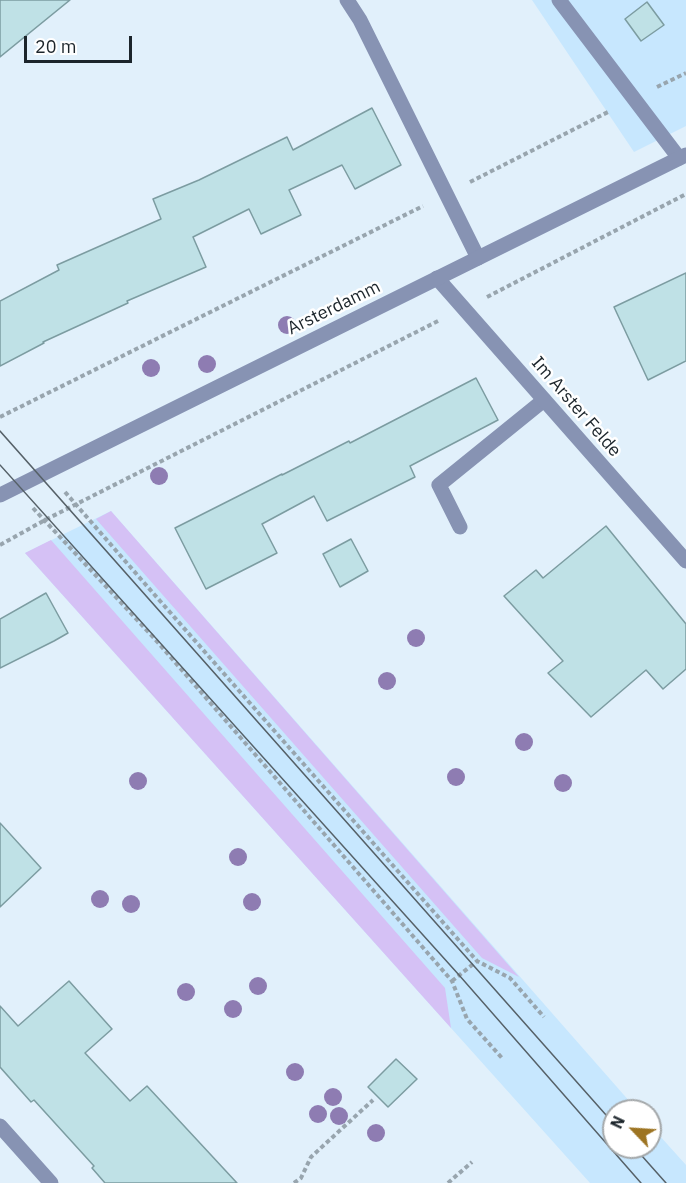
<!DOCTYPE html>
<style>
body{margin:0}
#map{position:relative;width:686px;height:1183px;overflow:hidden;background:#e1f0fb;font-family:"IBM Plex Sans",sans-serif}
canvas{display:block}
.north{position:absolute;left:602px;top:1099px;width:60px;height:60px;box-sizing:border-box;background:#fff;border:2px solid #a4a8aa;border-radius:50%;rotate:295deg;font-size:16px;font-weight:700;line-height:24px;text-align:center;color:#1c252b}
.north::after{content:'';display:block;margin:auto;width:21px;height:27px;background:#9d7422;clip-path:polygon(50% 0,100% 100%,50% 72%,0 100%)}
.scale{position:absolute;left:24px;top:36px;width:108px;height:27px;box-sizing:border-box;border:3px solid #1c252b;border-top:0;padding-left:8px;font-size:18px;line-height:21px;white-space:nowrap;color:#1c252b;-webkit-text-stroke:4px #fff;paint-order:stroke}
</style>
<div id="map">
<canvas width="686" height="1183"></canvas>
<div class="north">N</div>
<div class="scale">20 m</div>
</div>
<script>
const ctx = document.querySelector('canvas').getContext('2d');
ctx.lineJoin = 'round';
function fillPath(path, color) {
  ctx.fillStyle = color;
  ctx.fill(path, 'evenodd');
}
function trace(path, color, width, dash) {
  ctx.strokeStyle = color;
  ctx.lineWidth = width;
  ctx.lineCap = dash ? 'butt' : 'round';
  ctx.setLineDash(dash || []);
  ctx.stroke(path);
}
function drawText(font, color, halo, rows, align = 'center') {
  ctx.font = font + ' "IBM Plex Sans",sans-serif';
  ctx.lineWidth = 5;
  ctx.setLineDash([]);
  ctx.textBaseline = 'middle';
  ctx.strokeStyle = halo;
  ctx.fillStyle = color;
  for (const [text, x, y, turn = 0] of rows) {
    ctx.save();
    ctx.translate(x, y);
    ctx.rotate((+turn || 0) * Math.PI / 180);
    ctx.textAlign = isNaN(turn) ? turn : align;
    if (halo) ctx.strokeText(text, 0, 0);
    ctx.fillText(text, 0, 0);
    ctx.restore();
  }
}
const built = new Path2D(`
 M 532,0 L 686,0 L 686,126 L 634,152 Z
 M 111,511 L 638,1111 L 614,1111 L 614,1147 L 650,1147 L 650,1125 L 686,1165 L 686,1183 L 590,1183 L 25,553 Z`);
const green = new Path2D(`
 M 111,511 L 519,977 L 482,958 L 96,519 Z
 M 51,540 L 445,988 L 451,1028 L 25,553 Z`);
const building = new Path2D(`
 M 0,0 L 70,0 L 0,57 Z
 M 647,2 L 664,25 L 641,41 L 625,19 Z
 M 372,108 L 401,165 L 355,189 L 342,165 L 289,190 L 301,215 L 261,234 L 249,209 L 193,237 L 206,267 L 127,301 L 128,303 L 43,342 L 44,343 L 0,366 L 0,301 L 59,270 L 57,265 L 161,219 L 153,199 L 199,180 L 287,137 L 293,150 Z
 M 686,273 L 686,361 L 648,380 L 614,307 Z
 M 476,378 L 498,420 L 410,466 L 415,477 L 327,521 L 314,496 L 262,524 L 277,553 L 206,589 L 175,528 L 282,474 L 282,475 L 349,441 L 350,443 Z
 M 606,526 L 686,624 L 686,669 L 663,689 L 646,670 L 591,717 L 548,673 L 563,661 L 504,596 L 536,570 L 543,578 Z
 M 351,539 L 368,571 L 340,587 L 323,554 Z
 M 46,593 L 68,633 L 54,641 L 0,668 L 0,619 Z
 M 0,823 L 41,868 L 0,907 Z
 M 69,981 L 112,1029 L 85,1053 L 130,1101 L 147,1086 L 237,1183 L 105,1183 L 92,1168 L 94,1166 L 34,1100 L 31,1102 L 0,1067 L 0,1006 L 18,1026 Z
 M 396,1059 L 417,1079 L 388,1107 L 368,1087 Z`);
const path = new Path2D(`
 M 657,87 L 686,73
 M 470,182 L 610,111
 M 487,297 L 686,194
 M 0,417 L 423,206
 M 65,492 L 153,593 L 477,961 L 510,978 L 544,1017
 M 33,508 L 154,638 L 452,981 L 467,1019 L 502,1058
 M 0,545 L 45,520 L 440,320
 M 452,981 L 477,961
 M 294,1183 L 301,1178 L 311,1157 L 373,1100
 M 448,1183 L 472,1162`);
const service = new Path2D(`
 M 347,0 L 360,20 L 478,258
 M 559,0 L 679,158
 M 460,527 L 439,485 L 544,400`);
const minor = new Path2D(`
 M 437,278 L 686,561
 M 0,1126 L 51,1183`);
const tertiary = new Path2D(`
 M 0,495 L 686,155`);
const tram = new Path2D(`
 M 0,431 L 614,1124
 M 0,465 L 459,975 L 641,1183
 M 634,1147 L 666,1183`);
const trees = [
 [287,325],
 [207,364],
 [151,368],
 [159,476],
 [416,638],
 [387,681],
 [524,742],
 [456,777],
 [138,781],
 [563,783],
 [238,857],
 [100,899],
 [252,902],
 [131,904],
 [258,986],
 [186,992],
 [233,1009],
 [295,1072],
 [333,1097],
 [318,1114],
 [339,1116],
 [376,1133]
];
const streetNames = [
 ["Arsterdamm",334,308,-26],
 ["Im Arster Felde",576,407,49]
];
fillPath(built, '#c7e7fe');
fillPath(green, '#d5c1f5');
fillPath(building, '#bfe1e6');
trace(building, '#7c9ca1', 1.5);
trace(path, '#98a5ae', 4, [4.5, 3]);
trace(service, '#8793b3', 15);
trace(minor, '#8793b3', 15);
trace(tertiary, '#8793b3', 15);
trace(tram, '#566168', 1.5);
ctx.fillStyle = '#8e7cb2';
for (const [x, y] of trees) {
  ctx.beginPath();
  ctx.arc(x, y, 9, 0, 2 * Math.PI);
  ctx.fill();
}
drawText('18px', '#1c252b', '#fff', streetNames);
</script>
